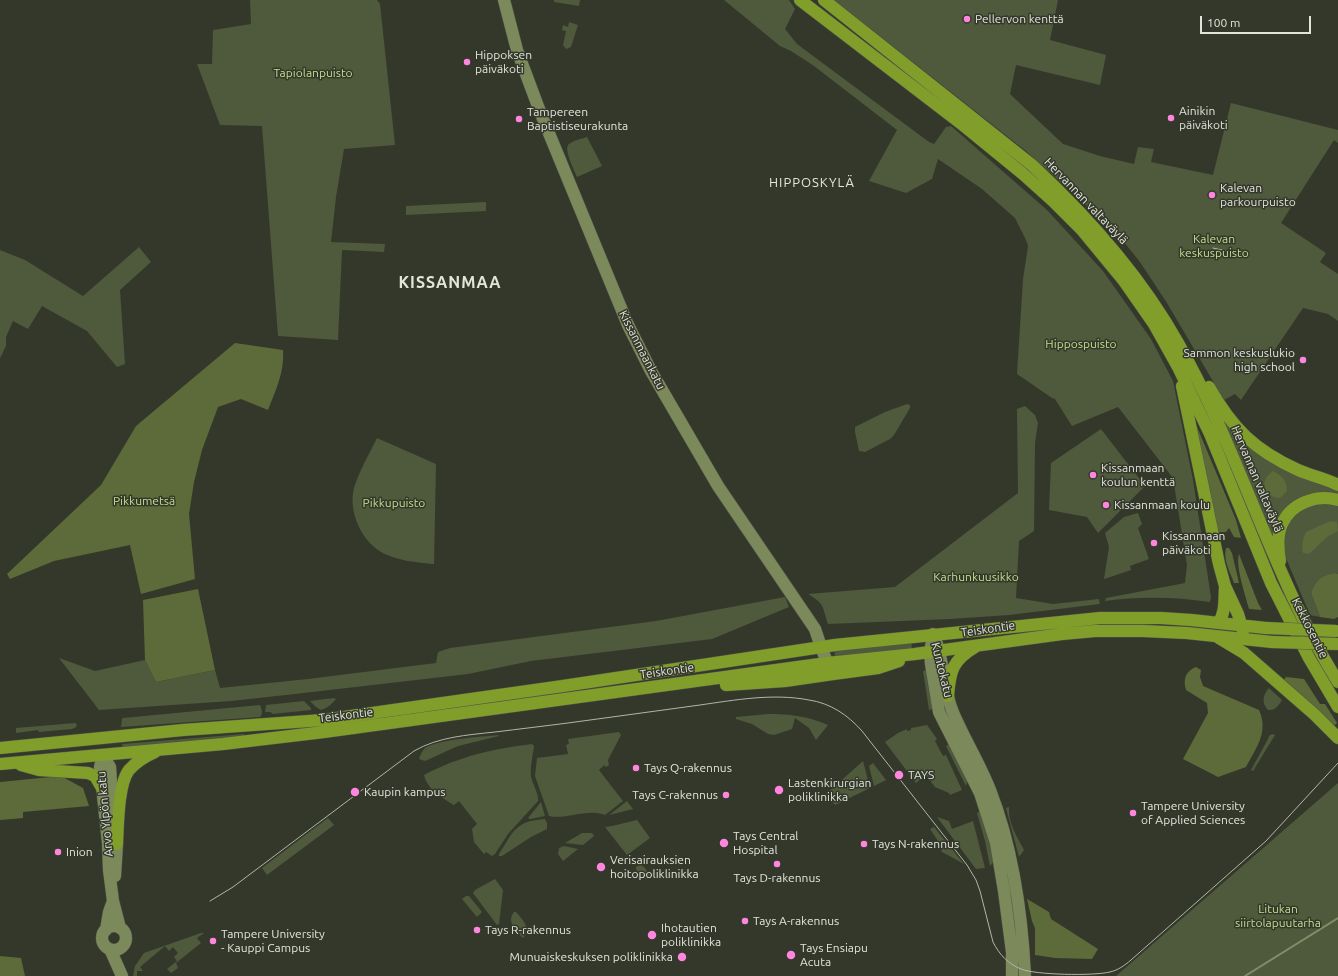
<!DOCTYPE html>
<meta charset="utf-8">
<style>
body{margin:0}
#map{position:relative;width:1338px;height:976px;overflow:hidden;background:#34382a;font-family:Ubuntu,sans-serif}
canvas{display:block}
.scale{position:absolute;left:1200px;top:16px;width:111px;height:18px;box-sizing:border-box;border:2px solid #e1e4db;border-top:0;padding-left:5px;font-size:12px;line-height:14px;white-space:nowrap;color:#e1e4db;-webkit-text-stroke:3px #34382a;paint-order:stroke}
</style>
<div id="map">
<canvas width="1338" height="976"></canvas>
<div class="scale">100 m</div>
</div>
<script>
const ctx = document.querySelector('canvas').getContext('2d');
ctx.lineJoin = 'round';
function fillPath(path, color) {
  ctx.fillStyle = color;
  ctx.fill(path, 'evenodd');
}
function trace(path, color, width, dash) {
  ctx.strokeStyle = color;
  ctx.lineWidth = width;
  ctx.lineCap = dash ? 'butt' : 'round';
  ctx.setLineDash(dash || []);
  ctx.stroke(path);
}
function drawText(font, color, halo, rows, align = 'center') {
  ctx.font = font + ' Ubuntu,sans-serif';
  ctx.lineWidth = 3;
  ctx.setLineDash([]);
  ctx.textBaseline = 'middle';
  ctx.strokeStyle = halo;
  ctx.fillStyle = color;
  for (const [text, x, y, turn = 0] of rows) {
    ctx.save();
    ctx.translate(x, y);
    ctx.rotate((+turn || 0) * Math.PI / 180);
    ctx.textAlign = isNaN(turn) ? turn : align;
    if (halo) ctx.strokeText(text, 0, 0);
    ctx.fillText(text, 0, 0);
    ctx.restore();
  }
}
const green = new Path2D(`
 M 250,0 L 377,0 L 380,4 L 395,145 L 344,149 L 336,197 L 331,242 L 385,244 L 384,252 L 342,250 L 338,340 L 278,336 L 262,126 L 220,125 L 197,64 L 212,64 L 213,30 L 251,24 Z
 M 554,0 L 580,0 L 579,6 L 554,2 Z
 M 724,0 L 789,0 L 795,9 L 785,29 L 797,44 L 929,142 L 934,144 L 946,127 L 951,126 L 1047,210 L 1103,271 L 1151,339 L 1173,381 L 1193,480 L 1211,597 L 1210,602 C 1175,597 1140,596 1105,601 L 1106,598 L 1185,583 L 1187,565 L 1173,478 L 1118,407 L 1072,426 L 1055,399 L 1052,398 L 1017,374 L 1023,279 L 1028,246 L 1026,240 L 1015,218 L 982,189 L 938,159 L 932,179 L 906,193 L 869,181 L 897,130 L 814,66 L 791,51 L 780,46 Z
 M 834,0 L 1058,0 L 1050,40 L 1106,55 L 1100,85 L 1016,65 L 1010,94 L 1063,144 L 1100,156 L 1134,164 L 1138,147 L 1154,149 L 1151,162 L 1213,175 L 1231,103 L 1338,130 L 1338,143 L 1334,140 L 1281,223 L 1326,253 L 1320,262 L 1338,274 L 1338,321 L 1328,314 L 1303,308 L 1241,400 L 1235,394 L 1224,400 L 1167,303 L 1140,262 L 1116,232 L 1027,152 Z
 M 569,22 L 578,25 L 571,47 L 566,49 L 563,45 L 566,31 L 562,30 L 563,25 L 568,27 Z
 M 587,137 L 602,166 L 577,177 C 574,170 563,148 569,144 C 574,140 582,139 587,137 Z
 M 486,202 L 486,211 L 406,215 L 406,206 Z
 M 139,247 L 151,262 L 120,290 L 125,364 L 117,367 L 87,331 L 42,306 L 28,329 L 13,321 L 6,337 L 6,346 L 0,358 L 0,250 L 25,260 L 83,296 Z
 M 907,404 L 910,405 L 910,408 L 894,435 L 890,439 L 865,452 L 859,451 L 855,432 L 855,427 L 885,412 Z
 M 1025,406 L 1035,415 L 1038,423 L 1035,443 L 1034,531 L 1019,541 L 1016,598 L 1053,604 L 1099,599 L 1100,604 L 1009,615 L 950,619 L 828,624 C 822,606 825,604 808,594 L 895,587 L 1018,493 L 1017,409 Z
 M 1226,422 L 1232,429 L 1338,488 L 1338,495 L 1319,492 L 1299,499 L 1275,544 L 1224,423 Z
 M 1101,429 L 1145,486 L 1098,533 L 1087,517 L 1049,510 L 1051,463 Z
 M 377,438 L 436,464 L 434,564 C 418,563 394,560 381,552 C 361,540 348,511 354,488 C 359,471 369,455 377,438 Z
 M 1310,503 L 1338,504 L 1338,574 L 1335,573 L 1311,593 L 1320,617 L 1310,615 L 1283,551 L 1286,529 L 1291,518 Z
 M 1138,513 L 1142,524 L 1138,528 L 1149,559 L 1130,566 L 1131,570 L 1104,579 L 1109,547 L 1105,533 L 1124,517 Z
 M 785,597 L 789,607 L 712,639 L 531,661 L 468,674 L 295,694 L 231,701 L 99,710 L 59,658 L 95,671 L 145,660 L 156,682 L 215,670 L 220,688 L 308,679 L 436,663 L 438,652 L 450,648 L 656,621 Z
 M 911,640 L 912,649 L 839,657 L 835,656 L 834,650 Z
 M 927,670 L 933,709 L 929,710 L 923,671 Z
 M 1269,688 L 1282,700 C 1279,705 1275,711 1268,710 C 1262,704 1262,695 1269,688 Z
 M 334,698 L 336,699 C 332,704 327,708 321,710 L 316,707 L 310,701 Z
 M 304,701 L 311,708 L 311,710 L 273,714 L 270,712 L 265,712 L 266,705 Z
 M 260,705 C 262,709 263,714 260,717 L 121,727 L 122,719 L 123,718 Z
 M 768,714 C 789,714 808,716 828,725 L 816,740 L 809,728 L 795,718 L 792,729 L 774,735 L 768,734 L 752,724 L 736,719 L 736,717 Z
 M 75,723 L 77,724 L 76,727 L 72,729 L 39,732 L 38,730 L 16,733 L 16,728 Z
 M 927,725 L 937,739 L 935,741 L 943,756 L 946,755 L 962,790 L 950,795 L 949,793 L 935,787 L 926,775 L 916,783 L 885,742 L 898,733 L 907,729 L 907,731 L 911,730 L 911,728 Z
 M 619,732 L 621,735 L 608,760 L 609,765 L 606,767 L 604,765 L 599,770 L 623,801 L 605,815 C 587,808 567,820 549,816 L 535,776 L 537,758 L 568,754 L 566,745 L 569,744 L 568,739 Z
 M 244,734 L 244,736 L 123,749 L 122,744 Z
 M 1272,734 L 1275,735 L 1253,771 L 1251,770 L 1268,739 L 1269,736 Z
 M 498,735 L 499,736 L 458,746 L 425,761 L 419,759 C 420,755 422,751 425,748 C 438,739 482,737 498,735 Z
 M 532,744 L 534,746 C 533,755 530,766 531,776 C 532,784 539,793 538,801 L 508,834 L 495,854 L 492,856 L 486,852 L 484,854 L 474,842 L 472,829 L 477,824 L 459,801 L 454,805 C 442,798 427,789 424,775 C 460,756 493,749 532,744 Z
 M 949,744 L 966,778 L 967,782 L 966,786 L 946,746 Z
 M 863,761 L 870,788 L 835,805 L 826,794 Z
 M 873,763 L 886,780 L 874,786 L 869,766 Z
 M 1338,783 L 1338,976 L 1116,976 Z
 M 627,801 L 633,809 L 609,815 Z
 M 541,802 L 545,816 L 530,819 L 528,818 Z
 M 1009,807 C 1008,823 1017,837 1024,850 L 1019,857 L 1006,808 Z
 M 982,810 L 995,860 L 990,866 L 985,841 L 977,813 Z
 M 937,817 L 949,821 L 952,829 L 973,821 L 985,868 L 976,869 Z
 M 328,818 L 334,825 L 267,875 L 262,868 Z
 M 545,819 L 547,823 L 547,829 L 531,837 L 502,856 L 499,856 L 499,854 C 514,831 515,821 545,819 Z
 M 637,820 L 650,838 L 627,855 L 605,827 L 612,826 Z
 M 934,827 L 964,864 L 942,852 L 938,841 L 930,829 Z
 M 582,833 L 592,833 L 594,836 L 583,845 L 565,843 Z
 M 564,846 L 578,849 L 563,861 L 558,854 L 559,848 Z
 M 640,865 L 644,867 L 650,875 L 649,879 L 644,879 L 636,869 L 636,867 Z
 M 495,879 L 503,890 L 499,924 L 497,925 L 473,893 L 475,890 Z
 M 466,896 L 469,896 L 482,912 L 477,917 L 462,899 Z
 M 514,912 L 516,912 C 523,920 532,929 523,938 C 516,931 506,922 514,912 Z
 M 201,933 L 204,933 L 197,938 L 201,943 L 176,963 L 178,968 L 171,973 L 167,969 L 177,961 L 174,957 L 178,953 L 173,947 L 169,951 L 165,946 L 140,967 L 143,971 L 137,971 L 137,976 L 133,976 L 135,966 L 144,953 Z`);
const forest = new Path2D(`
 M 235,343 L 283,350 C 285,371 275,392 268,410 L 241,399 L 218,407 L 202,450 L 194,482 L 189,514 L 195,579 L 141,594 L 130,545 L 54,561 L 10,579 L 7,574 L 101,485 L 136,426 Z
 M 1195,422 L 1236,520 L 1241,538 L 1234,537 L 1229,528 L 1226,532 L 1219,532 L 1215,525 Z
 M 1273,471 C 1282,476 1287,480 1287,491 L 1280,498 C 1264,497 1258,481 1273,471 Z
 M 1330,521 L 1337,522 L 1338,531 L 1327,537 L 1309,554 L 1303,553 C 1301,546 1303,538 1306,532 Z
 M 1226,548 L 1229,548 L 1232,553 L 1239,583 L 1234,583 C 1230,572 1223,560 1226,548 Z
 M 1239,554 L 1258,603 L 1262,610 L 1249,609 C 1246,597 1235,566 1239,554 Z
 M 1335,573 L 1338,574 L 1338,617 L 1334,619 L 1320,617 L 1311,593 C 1318,578 1320,577 1335,573 Z
 M 198,589 L 215,670 L 156,682 L 145,660 L 143,600 Z
 M 1196,667 L 1201,670 L 1200,677 L 1203,686 L 1259,710 C 1269,732 1256,748 1246,767 L 1218,777 L 1183,759 L 1208,713 L 1207,703 L 1186,690 C 1183,680 1185,671 1196,667 Z
 M 1286,677 L 1304,679 L 1320,704 L 1325,704 L 1337,723 L 1335,725 L 1326,721 L 1283,681 Z
 M 61,776 L 83,788 L 89,806 L 23,812 L 23,818 L 0,820 L 0,782 Z
 M 1027,899 L 1049,912 L 1051,919 L 1098,949 L 1092,959 L 1055,958 L 1035,955 L 1035,928 L 1032,921 Z
 M 0,956 L 21,958 L 25,976 L 0,976 Z`);
const stream = new Path2D(`
 M 1245,976 L 1338,918`);
const secondary = new Path2D(`
 M 504,0 L 517,50 L 539,109 L 628,325 L 651,371 L 718,486 L 815,629 L 821,647 L 831,672
 M 933,634 C 935,640 938,645 939,651 C 944,671 945,691 952,710 C 963,737 979,762 990,790 C 1013,849 1022,912 1025,976
 M 932,641 L 930,652 L 931,664 L 939,712 L 980,793 L 996,843 L 1004,891 L 1012,952 L 1012,976
 M 103,756 L 100,767 L 108,843 L 109,870 L 113,901 L 120,928
 M 103,756 L 110,767 L 114,826 L 117,844 L 115,876
 M102 938a12 12 0 1 1 24 0a12 12 0 1 1-24 0Z
 M 106,930 L 109,912 L 113,901
 M 110,949 L 122,976`);
const highway = new Path2D(`
 M 800,0 L 963,125 L 1023,174 L 1053,201 L 1082,230 L 1124,281 L 1154,324 L 1178,367 L 1210,434 L 1271,583 L 1309,658 L 1338,707
 M 824,0 L 1032,165 C 1089,218 1140,275 1178,343 C 1240,452 1272,576 1338,682
 M 1182,386 L 1219,564 L 1225,586 L 1238,614 L 1243,631
 M 1209,387 C 1232,428 1254,450 1298,470 C 1311,476 1325,478 1338,485
 M 1280,561 C 1278,549 1277,535 1282,524 C 1291,503 1317,494 1338,500
 M 1218,623 C 1226,613 1224,599 1225,587
 M 1219,638 L 1244,653 L 1314,714 L 1338,738
 M 726,685 L 785,681 L 833,674 L 878,668 L 899,661
 M 948,696 C 950,670 953,660 975,647
 M 0,748 L 183,730 L 323,720 L 563,686 L 835,645 L 1061,622 L 1100,618 L 1161,618 L 1191,620 L 1266,628
 M 0,764 L 223,744 L 324,732 L 827,663 L 915,654 L 1062,634 L 1095,631 L 1143,631 L 1187,633 L 1272,642
 M 21,765 L 39,770 L 88,773 L 95,776 L 102,788
 M 117,844 C 118,826 118,784 129,770 C 136,762 146,756 155,752`);
const tram = new Path2D(`
 M 1213,248 L 1248,256
 M 210,901 L 233,887 L 414,751 C 438,737 467,735 495,732 C 520,729 544,726 568,723 C 612,717 656,711 700,705 C 735,700 773,693 809,700 C 830,703 848,715 862,731 L 967,865 L 976,880 L 980,891 L 993,942 C 999,954 1008,964 1021,969 C 1035,975 1094,976 1110,972 C 1118,970 1124,966 1131,960 L 1266,841 L 1338,763`);
const highwayBridge = new Path2D(`
 M 1266,628 L 1336,631
 M 1272,642 L 1338,644`);
const markers = [
 [967,19,4,"#ff85de"],
 [467,62,4,"#ff85de"],
 [1171,118,4,"#ff85de"],
 [519,119,4,"#ff85de"],
 [1212,195,4,"#ff85de"],
 [1303,360,4,"#ff85de"],
 [1093,475,4,"#ff85de"],
 [1106,505,4,"#ff85de"],
 [1154,543,4,"#ff85de"],
 [636,768,4,"#ff85de"],
 [899,775,5,"#ff85de"],
 [779,790,5,"#ff85de"],
 [355,792,5,"#ff85de"],
 [726,795,4,"#ff85de"],
 [1133,813,4,"#ff85de"],
 [724,843,5,"#ff85de"],
 [864,844,4,"#ff85de"],
 [58,852,4,"#ff85de"],
 [777,864,4,"#ff85de"],
 [601,867,5,"#ff85de"],
 [745,921,4,"#ff85de"],
 [477,930,4,"#ff85de"],
 [652,935,5,"#ff85de"],
 [213,941,4,"#ff85de"],
 [791,955,5,"#ff85de"],
 [682,957,5,"#ff85de"]
];
const poiNames = [
 ["Pellervon kenttä",975,19],
 ["Hippoksen",475,55],
 ["päiväkoti",475,69],
 ["Ainikin",1179,111],
 ["päiväkoti",1179,125],
 ["Tampereen",527,112],
 ["Baptistiseurakunta",527,126],
 ["Kalevan",1220,188],
 ["parkourpuisto",1220,202],
 ["Sammon keskuslukio",1295,353,"right"],
 ["high school",1295,367,"right"],
 ["Kissanmaan",1101,468],
 ["koulun kenttä",1101,482],
 ["Kissanmaan koulu",1114,505],
 ["Kissanmaan",1162,536],
 ["päiväkoti",1162,550],
 ["Tays Q-rakennus",644,768],
 ["TAYS",908,775],
 ["Lastenkirurgian",788,783],
 ["poliklinikka",788,797],
 ["Kaupin kampus",364,792],
 ["Tays C-rakennus",718,795,"right"],
 ["Tampere University",1141,806],
 ["of Applied Sciences",1141,820],
 ["Tays Central",733,836],
 ["Hospital",733,850],
 ["Tays N-rakennus",872,844],
 ["Inion",66,852],
 ["Verisairauksien",610,860],
 ["hoitopoliklinikka",610,874],
 ["Tays D-rakennus",777,878,"center"],
 ["Tays A-rakennus",753,921],
 ["Ihotautien",661,928],
 ["poliklinikka",661,942],
 ["Tays R-rakennus",485,930],
 ["Tampere University",221,934],
 ["- Kauppi Campus",221,948],
 ["Tays Ensiapu",800,948],
 ["Acuta",800,962],
 ["Munuaiskeskuksen poliklinikka",673,957,"right"]
];
const parkNames = [
 ["Tapiolanpuisto",313,73],
 ["Kalevan",1214,239],
 ["keskuspuisto",1214,253],
 ["Hippospuisto",1081,344],
 ["Pikkumetsä",144,501],
 ["Pikkupuisto",394,503],
 ["Karhunkuusikko",976,577],
 ["Litukan",1278,909],
 ["siirtolapuutarha",1278,923]
];
const streetNames = [
 ["Hervannan valtaväylä",1086,201,46],
 ["Kissanmaankatu",642,350,63],
 ["Hervannan valtaväylä",1257,479,67],
 ["Kekkosentie",1310,628,63],
 ["Teiskontie",988,629,-8],
 ["Kuntokatu",942,670,76],
 ["Teiskontie",667,671,-8],
 ["Teiskontie",346,715,-7],
 ["Arvo Ylpön katu",105,814,-95]
];
const neighbourhoodNames = [
 ["HIPPOSKYLÄ",812,183]
];
const districtNames = [
 ["KISSANMAA",450,283]
];
fillPath(green, '#4f593c');
fillPath(forest, '#5c6b39');
trace(stream, '#828d68', 2);
trace(secondary, '#52564b', 13);
trace(highway, '#52564b', 13);
trace(secondary, '#7c895b', 12);
trace(highway, '#819e2b', 12);
trace(tram, '#b2b5ab', 1);
trace(highwayBridge, '#52564b', 13, []);
trace(highwayBridge, '#819e2b', 12);
for (const [x, y, r, color] of markers) {
  const dot = new Path2D();
  dot.arc(x, y, r, 0, 2 * Math.PI);
  ctx.fillStyle = color;
  ctx.fill(dot);
  trace(dot, '#34382a', 1.5);
}
drawText('12px', '#e1e4db', '#34382a', poiNames, 'left');
drawText('12px', '#c5de8f', '#34382a', parkNames);
drawText('12px', '#e1e4db', '#34382a', streetNames);
ctx.letterSpacing = '1px';
drawText('13px', '#e1e7d6', '#34382a', neighbourhoodNames);
ctx.letterSpacing = '0px';
ctx.letterSpacing = '1px';
drawText('bold 16px', '#e1e7d6', '#34382a', districtNames);
ctx.letterSpacing = '0px';
</script>
